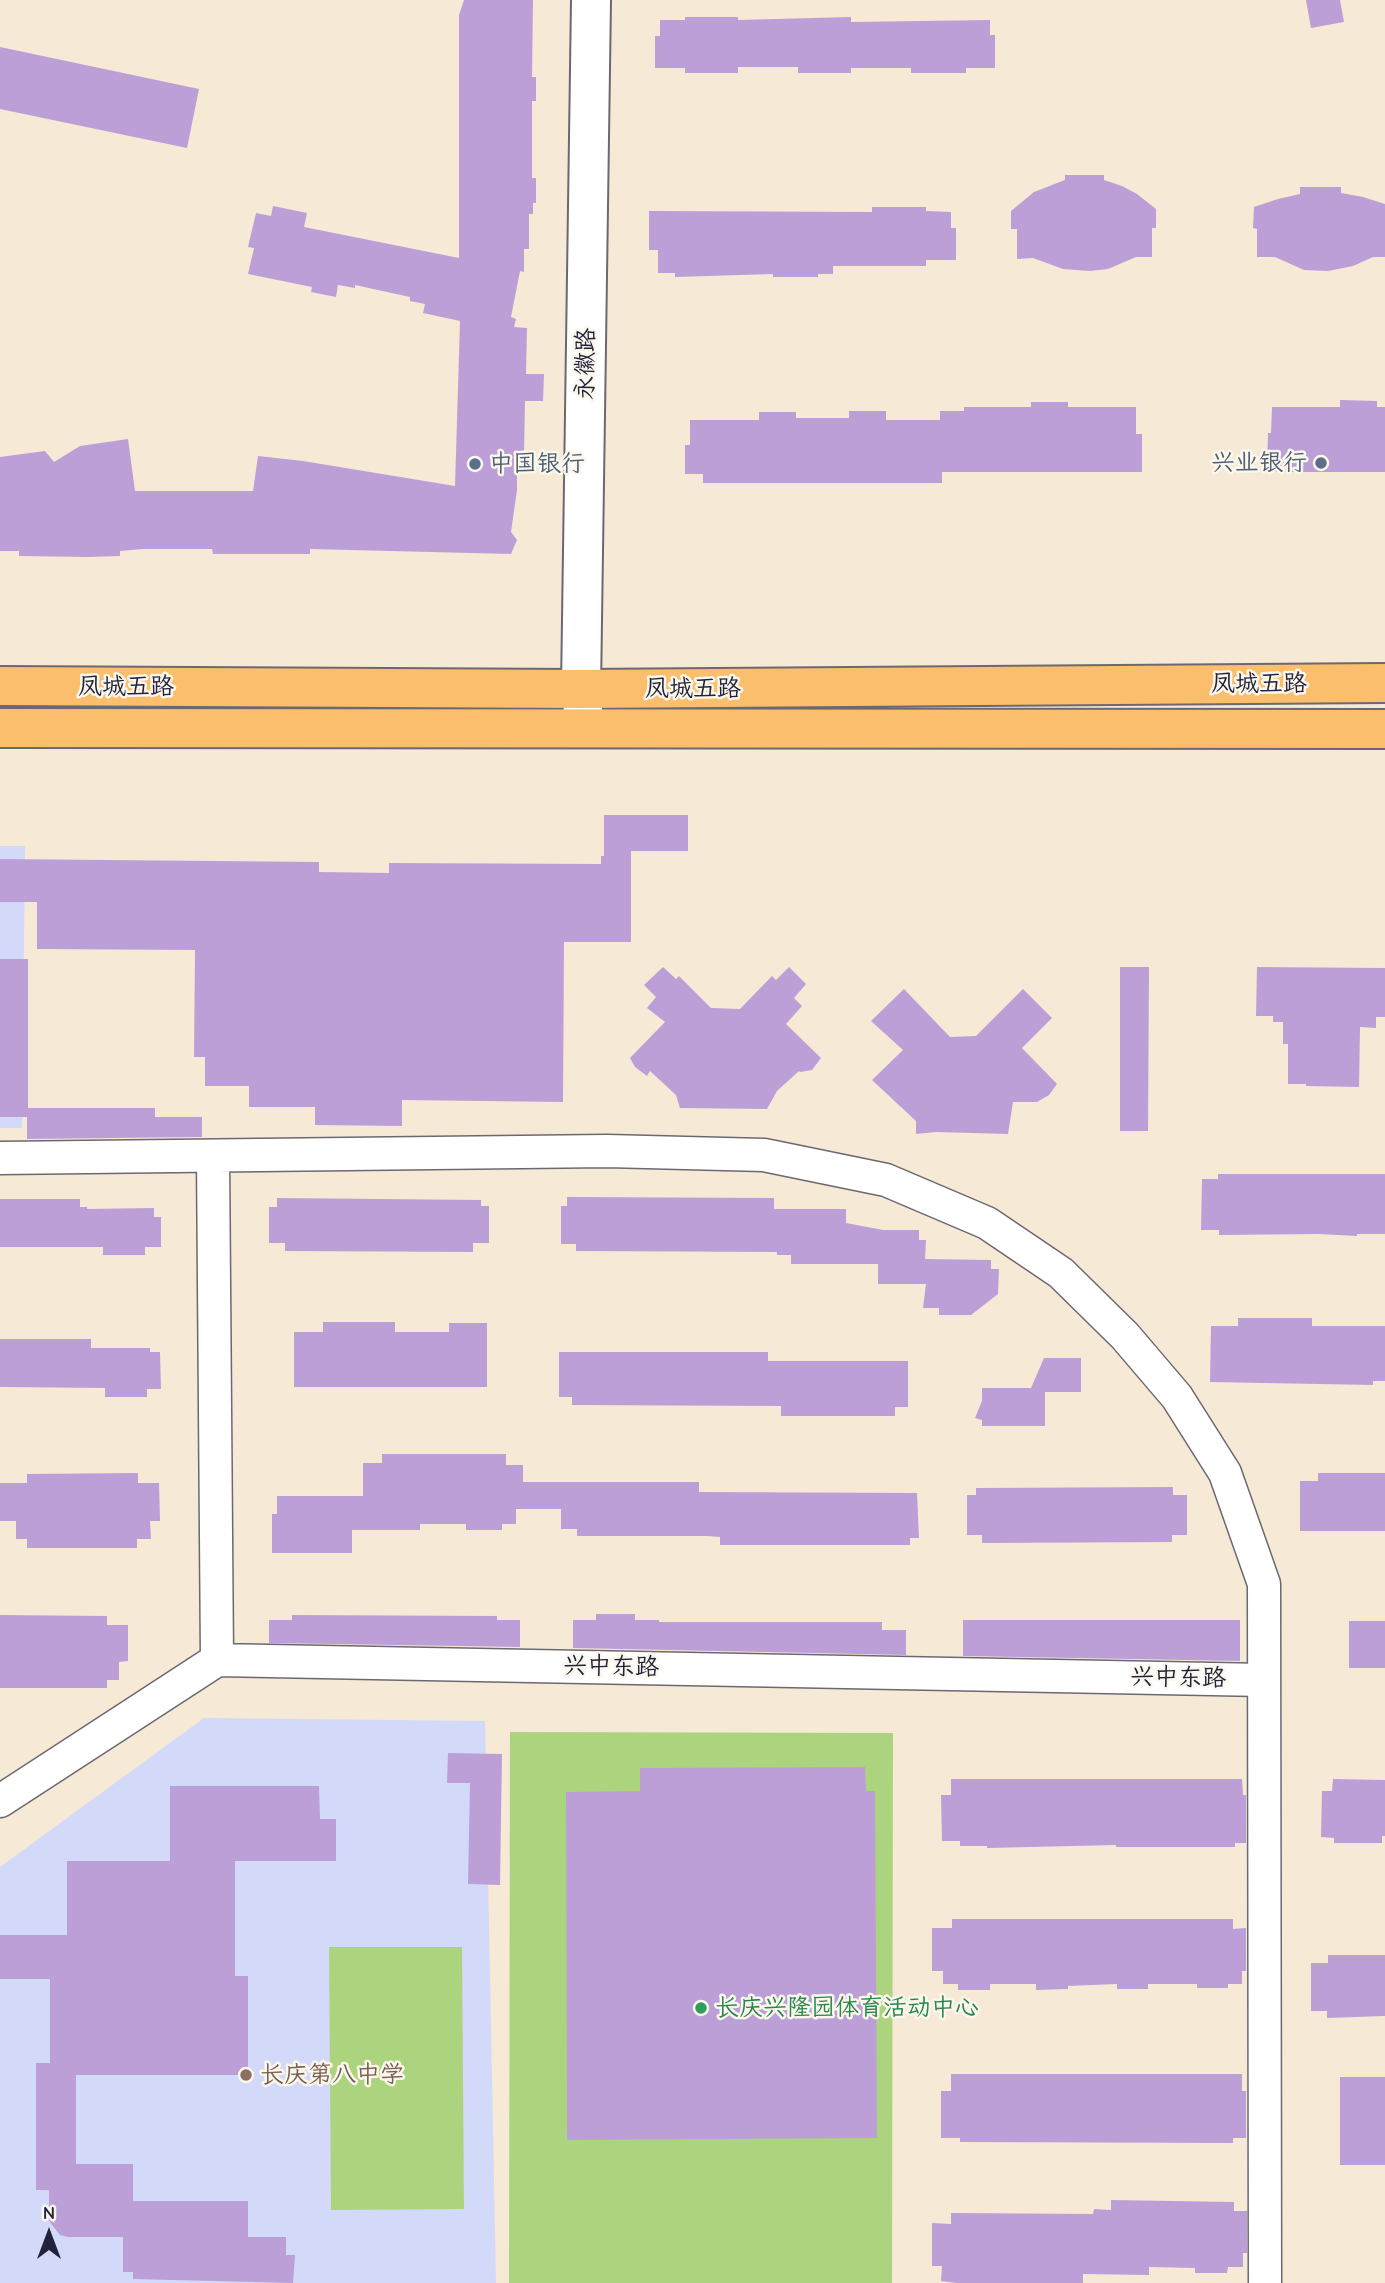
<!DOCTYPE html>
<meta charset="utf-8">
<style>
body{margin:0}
#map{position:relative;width:1385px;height:2283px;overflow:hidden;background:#f6e9d5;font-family:"Comic Neue",sans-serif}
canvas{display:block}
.north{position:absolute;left:14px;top:2199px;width:70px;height:70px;-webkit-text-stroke:5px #fbf7ec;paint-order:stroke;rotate:0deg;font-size:19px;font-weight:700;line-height:28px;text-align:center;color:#22223b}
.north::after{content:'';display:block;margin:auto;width:24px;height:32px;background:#22223b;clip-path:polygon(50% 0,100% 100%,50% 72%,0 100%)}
</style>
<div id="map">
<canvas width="1385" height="2283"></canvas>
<div class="north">N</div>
</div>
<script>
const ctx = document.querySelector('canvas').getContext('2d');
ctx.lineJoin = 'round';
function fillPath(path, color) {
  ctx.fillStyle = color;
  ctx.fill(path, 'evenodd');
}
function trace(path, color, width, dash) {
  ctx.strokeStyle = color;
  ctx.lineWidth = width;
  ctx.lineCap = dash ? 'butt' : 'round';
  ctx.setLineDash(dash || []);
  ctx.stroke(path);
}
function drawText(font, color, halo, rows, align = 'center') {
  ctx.font = font + ' "Comic Neue","LXGW WenKai TC",sans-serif';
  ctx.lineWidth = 5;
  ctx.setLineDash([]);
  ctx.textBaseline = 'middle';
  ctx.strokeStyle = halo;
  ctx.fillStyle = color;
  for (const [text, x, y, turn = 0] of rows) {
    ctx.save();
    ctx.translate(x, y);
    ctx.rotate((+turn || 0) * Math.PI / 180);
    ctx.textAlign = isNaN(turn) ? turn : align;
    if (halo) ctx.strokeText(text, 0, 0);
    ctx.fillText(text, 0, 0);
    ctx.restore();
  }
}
const built = new Path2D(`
 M 0,846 L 25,846 L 22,1128 L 0,1128 Z
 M 204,1718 L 485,1721 L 496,2283 L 0,2283 L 0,1867 Z`);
const green = new Path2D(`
 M 510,1732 L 893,1733 L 892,2283 L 509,2283 Z
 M 329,1947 L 462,1947 L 464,2209 L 331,2210 Z`);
const building = new Path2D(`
 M 464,0 L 533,0 L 532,77 L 536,77 L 536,101 L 532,101 L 532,178 L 536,178 L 536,203 L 533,203 L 533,214 L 529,214 L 529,249 L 524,249 L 524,272 L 520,271 L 511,317 L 516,319 L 514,327 L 527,328 L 526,374 L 544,374 L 543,401 L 525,401 L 524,454 L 517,454 L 517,490 L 511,532 L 517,540 L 511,554 L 310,549 L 310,554 L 213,554 L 212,549 L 143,549 L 120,551 L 120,556 L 88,557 L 19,556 L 19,551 L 0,551 L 0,457 L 45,451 L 54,462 L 80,446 L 128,439 L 135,491 L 253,491 L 258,456 L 303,461 L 455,486 L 460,321 L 423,313 L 425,304 L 410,301 L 410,297 L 355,285 L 355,288 L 338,285 L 336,297 L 311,292 L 312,287 L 248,274 L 254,248 L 248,247 L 256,213 L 271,216 L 273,206 L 307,213 L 304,227 L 459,258 L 459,15 Z
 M 1306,0 L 1340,0 L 1344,22 L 1311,28 Z
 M 685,17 L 738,17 L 738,20 L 851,17 L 851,22 L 990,20 L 990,35 L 995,35 L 995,68 L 966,68 L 966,73 L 911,73 L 911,68 L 851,68 L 851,73 L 798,73 L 798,67 L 738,67 L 738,73 L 685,73 L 685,68 L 655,68 L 655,36 L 660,36 L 660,20 L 685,20 Z
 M 0,47 L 199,89 L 187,148 L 0,109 Z
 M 1065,175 L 1104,175 L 1104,180 L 1122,186 L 1137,194 L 1156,209 L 1156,228 L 1152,228 L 1152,257 L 1136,257 L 1108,269 L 1090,271 L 1063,269 L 1033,258 L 1017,259 L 1017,229 L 1011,229 L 1011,211 L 1034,192 L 1065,180 Z
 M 1300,187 L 1341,187 L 1341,193 L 1363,197 L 1385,204 L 1385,257 L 1373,257 L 1353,266 L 1328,271 L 1304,270 L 1275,257 L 1257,257 L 1257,229 L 1253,228 L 1254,207 L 1278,199 L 1300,194 Z
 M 872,207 L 926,207 L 926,211 L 951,212 L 951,228 L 956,228 L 956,260 L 926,260 L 926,266 L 833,266 L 833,274 L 818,274 L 818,277 L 773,277 L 773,274 L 675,277 L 675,273 L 658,273 L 658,250 L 649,250 L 649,211 L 872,212 Z
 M 1340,400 L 1377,401 L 1377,407 L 1385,407 L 1385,472 L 1267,472 L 1268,433 L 1271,433 L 1272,407 L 1340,407 Z
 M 1031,402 L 1068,402 L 1068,407 L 1136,407 L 1136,434 L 1142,434 L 1142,472 L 942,472 L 942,483 L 703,483 L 703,474 L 685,474 L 685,445 L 690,445 L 690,420 L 759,420 L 759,412 L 796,412 L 796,418 L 849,418 L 849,411 L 886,411 L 886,420 L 940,420 L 940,411 L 964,411 L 964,407 L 1031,407 Z
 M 604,815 L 688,815 L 688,851 L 631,851 L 631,942 L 564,942 L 563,1102 L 402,1100 L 402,1126 L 315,1125 L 315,1107 L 249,1107 L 249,1086 L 205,1086 L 205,1057 L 194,1057 L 195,950 L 37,949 L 37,902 L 0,902 L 0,859 L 319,862 L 319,872 L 389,873 L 389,863 L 601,864 L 601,856 L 604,856 Z
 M 0,959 L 28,959 L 28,1108 L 155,1108 L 155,1117 L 202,1117 L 202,1137 L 27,1139 L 27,1117 L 0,1117 Z
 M 663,967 L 676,979 L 679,976 L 711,1008 L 740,1009 L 772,976 L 776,980 L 789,967 L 806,984 L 794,998 L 802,1006 L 786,1024 L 821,1058 L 812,1070 L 800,1072 L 799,1071 L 777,1091 L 767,1109 L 680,1108 L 676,1095 L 650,1071 L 647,1076 L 635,1067 L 630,1058 L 665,1022 L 647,1008 L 656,997 L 644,985 Z
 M 1120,967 L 1149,967 L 1148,1131 L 1120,1131 Z
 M 1257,967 L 1385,968 L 1385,1017 L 1376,1017 L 1376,1028 L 1360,1027 L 1359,1087 L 1306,1086 L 1306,1084 L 1288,1084 L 1288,1044 L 1283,1044 L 1283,1022 L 1273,1022 L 1273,1016 L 1256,1016 Z
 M 904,989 L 950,1037 L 976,1036 L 1023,989 L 1052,1018 L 1022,1048 L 1057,1084 L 1049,1095 L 1037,1102 L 1013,1102 L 1008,1134 L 936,1132 L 916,1134 L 916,1121 L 872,1080 L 903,1050 L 871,1021 Z
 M 1218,1174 L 1385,1174 L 1385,1234 L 1357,1234 L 1357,1236 L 1319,1234 L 1219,1235 L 1219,1230 L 1201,1230 L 1202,1179 L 1218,1179 Z
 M 567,1197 L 774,1198 L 774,1209 L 846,1209 L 846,1223 L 883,1230 L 919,1230 L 919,1240 L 926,1240 L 925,1259 L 991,1260 L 991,1269 L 999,1269 L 998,1294 L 971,1315 L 939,1315 L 939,1308 L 923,1308 L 926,1284 L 878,1284 L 878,1264 L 791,1264 L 791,1255 L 777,1255 L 777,1252 L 576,1251 L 576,1244 L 561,1244 L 561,1206 L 567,1206 Z
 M 277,1198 L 481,1200 L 481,1206 L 489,1206 L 489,1243 L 473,1243 L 473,1252 L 285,1251 L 285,1243 L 269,1243 L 269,1207 L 277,1207 Z
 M 0,1199 L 80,1199 L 80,1207 L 87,1207 L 87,1209 L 154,1208 L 154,1217 L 161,1217 L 161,1247 L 145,1247 L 145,1255 L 103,1255 L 103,1247 L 0,1247 Z
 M 1238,1318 L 1312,1318 L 1312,1326 L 1385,1326 L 1385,1381 L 1373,1381 L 1373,1385 L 1210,1382 L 1211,1326 L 1238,1326 Z
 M 323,1322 L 395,1322 L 395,1332 L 449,1332 L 449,1323 L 487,1323 L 487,1387 L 294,1387 L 294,1332 L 323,1332 Z
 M 0,1339 L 91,1339 L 91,1348 L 150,1348 L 150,1352 L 160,1352 L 161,1389 L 147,1389 L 147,1397 L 105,1397 L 105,1388 L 0,1387 Z
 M 559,1352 L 768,1352 L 768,1361 L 908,1361 L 908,1407 L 895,1407 L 895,1416 L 781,1416 L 781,1406 L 572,1405 L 572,1397 L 559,1397 Z
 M 1044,1358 L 1081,1358 L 1081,1392 L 1045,1392 L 1045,1426 L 982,1426 L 982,1420 L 975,1418 L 982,1401 L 982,1388 L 1031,1388 Z
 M 382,1454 L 506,1454 L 506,1465 L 523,1465 L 523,1482 L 699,1482 L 699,1492 L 917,1493 L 919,1538 L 910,1538 L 910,1545 L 720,1545 L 720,1537 L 706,1536 L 577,1536 L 577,1529 L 561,1529 L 561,1509 L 516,1509 L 516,1524 L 502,1524 L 502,1530 L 466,1530 L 466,1524 L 420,1524 L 420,1530 L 352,1530 L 352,1553 L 272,1553 L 272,1514 L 277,1514 L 277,1496 L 363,1496 L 363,1463 L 382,1463 Z
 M 138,1473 L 138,1483 L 159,1483 L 160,1521 L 150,1521 L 151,1539 L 137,1539 L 137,1548 L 27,1548 L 27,1539 L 16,1539 L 16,1521 L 0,1521 L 0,1483 L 27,1483 L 27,1474 Z
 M 1318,1473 L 1385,1473 L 1385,1531 L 1300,1531 L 1300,1481 L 1318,1481 Z
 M 1173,1487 L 1173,1495 L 1187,1495 L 1187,1535 L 1172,1535 L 1172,1542 L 982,1543 L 982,1535 L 967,1535 L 967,1495 L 976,1495 L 976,1488 Z
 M 596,1614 L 635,1614 L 635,1620 L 659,1620 L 659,1622 L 882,1622 L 882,1630 L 906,1630 L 906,1655 L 573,1648 L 573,1620 L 596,1620 Z
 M 0,1615 L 107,1616 L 107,1625 L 128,1625 L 128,1661 L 119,1662 L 119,1680 L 107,1680 L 107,1688 L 0,1688 Z
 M 292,1615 L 497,1616 L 497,1620 L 520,1620 L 520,1647 L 269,1643 L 269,1620 L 292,1620 Z
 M 963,1620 L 1240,1620 L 1240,1661 L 963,1656 Z
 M 1349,1621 L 1385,1621 L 1385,1668 L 1349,1668 Z
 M 448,1753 L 502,1754 L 500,1885 L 468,1884 L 470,1783 L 447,1783 Z
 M 865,1767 L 866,1791 L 875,1791 L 877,2138 L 567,2140 L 566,1792 L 640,1791 L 640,1768 Z
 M 951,1779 L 1242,1779 L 1243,1795 L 1246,1795 L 1246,1843 L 1235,1843 L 1235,1847 L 1116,1847 L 1116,1845 L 987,1848 L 987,1846 L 960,1846 L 960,1841 L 942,1841 L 941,1795 L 951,1795 Z
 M 1333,1779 L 1385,1780 L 1385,1836 L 1382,1836 L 1382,1843 L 1334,1843 L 1334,1838 L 1321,1837 L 1322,1791 L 1332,1791 Z
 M 170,1786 L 319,1786 L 320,1819 L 336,1819 L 336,1861 L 235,1861 L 235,1976 L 248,1976 L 248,2075 L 76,2075 L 76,2164 L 133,2164 L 133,2201 L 248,2201 L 248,2237 L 286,2237 L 286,2255 L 295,2255 L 293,2283 L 133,2279 L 133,2272 L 123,2272 L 123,2237 L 68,2237 L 60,2235 L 49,2221 L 49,2190 L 36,2190 L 36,2063 L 50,2063 L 50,1979 L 0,1979 L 0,1935 L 67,1935 L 67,1861 L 170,1861 Z
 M 952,1919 L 1233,1919 L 1233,1929 L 1246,1928 L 1246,1971 L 1242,1971 L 1242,1984 L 1228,1984 L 1228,1988 L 1197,1988 L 1197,1984 L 1148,1984 L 1148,1989 L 1117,1989 L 1117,1984 L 1068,1986 L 1068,1989 L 1036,1990 L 1036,1984 L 990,1984 L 990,1990 L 958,1990 L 958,1984 L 943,1984 L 943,1971 L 932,1971 L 932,1928 L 952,1928 Z
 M 1328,1955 L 1385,1955 L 1385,2016 L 1327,2018 L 1327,2011 L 1311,2011 L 1311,1963 L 1328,1963 Z
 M 951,2074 L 1242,2074 L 1242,2091 L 1246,2091 L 1246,2138 L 1233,2138 L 1233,2143 L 960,2142 L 960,2138 L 941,2138 L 941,2091 L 951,2091 Z
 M 1340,2077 L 1385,2077 L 1385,2165 L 1340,2165 Z
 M 1111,2200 L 1234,2202 L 1234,2211 L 1247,2211 L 1247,2253 L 1243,2253 L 1243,2267 L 1228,2267 L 1227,2273 L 1195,2273 L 1195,2268 L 1149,2267 L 1149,2275 L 1083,2274 L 1083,2283 L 957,2283 L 941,2281 L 942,2266 L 932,2266 L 932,2223 L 951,2224 L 951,2213 L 1093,2214 L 1094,2209 L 1111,2210 Z`);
const minor = new Path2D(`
 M 213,1157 L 217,1660
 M 0,1158 L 607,1151 L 764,1155 L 886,1180 L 987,1223 L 1061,1273 L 1125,1336 L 1177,1397 L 1225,1473 L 1264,1584 L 1265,2283
 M 0,1801 L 217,1660 L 1264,1680`);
const tertiary = new Path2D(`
 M 584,722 L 581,689 L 591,0`);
const primary = new Path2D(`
 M 0,686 L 581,689 L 1385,683
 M 0,728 L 1385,729`);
const markers = [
 [1321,463,7,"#5c6f8a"],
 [475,464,7,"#5c6f8a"],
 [701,2008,7,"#2e9e5b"],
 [246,2075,7,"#8d6e63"]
];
const streetNames = [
 ["永徽路",586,364,-89],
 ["凤城五路",1259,684],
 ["凤城五路",126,687],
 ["凤城五路",693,689],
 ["兴中东路",611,1667,1],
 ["兴中东路",1178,1678,1]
];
const serviceNames = [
 ["兴业银行",1307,463],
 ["中国银行",489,464,"left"]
];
const leisureNames = [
 ["长庆兴隆园体育活动中心",715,2008]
];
const educationNames = [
 ["长庆第八中学",260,2075]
];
fillPath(built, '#d3d9f9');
fillPath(green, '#acd47f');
fillPath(building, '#bd9fd7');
trace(minor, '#6c6871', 35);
trace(tertiary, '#6c6871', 42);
trace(primary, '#6c6871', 42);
trace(minor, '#fff', 32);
trace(tertiary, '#fff', 38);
trace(primary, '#fabe6d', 38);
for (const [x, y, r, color] of markers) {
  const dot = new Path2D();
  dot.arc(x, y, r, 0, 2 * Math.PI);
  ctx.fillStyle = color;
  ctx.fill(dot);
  trace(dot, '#fbf7ec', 2.5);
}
drawText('24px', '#22223b', '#fbf7ec', streetNames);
drawText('24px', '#4e5e75', '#fbf7ec', serviceNames, 'right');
drawText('24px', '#27864d', '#fbf7ec', leisureNames, 'left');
drawText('24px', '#785e54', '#fbf7ec', educationNames, 'left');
</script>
